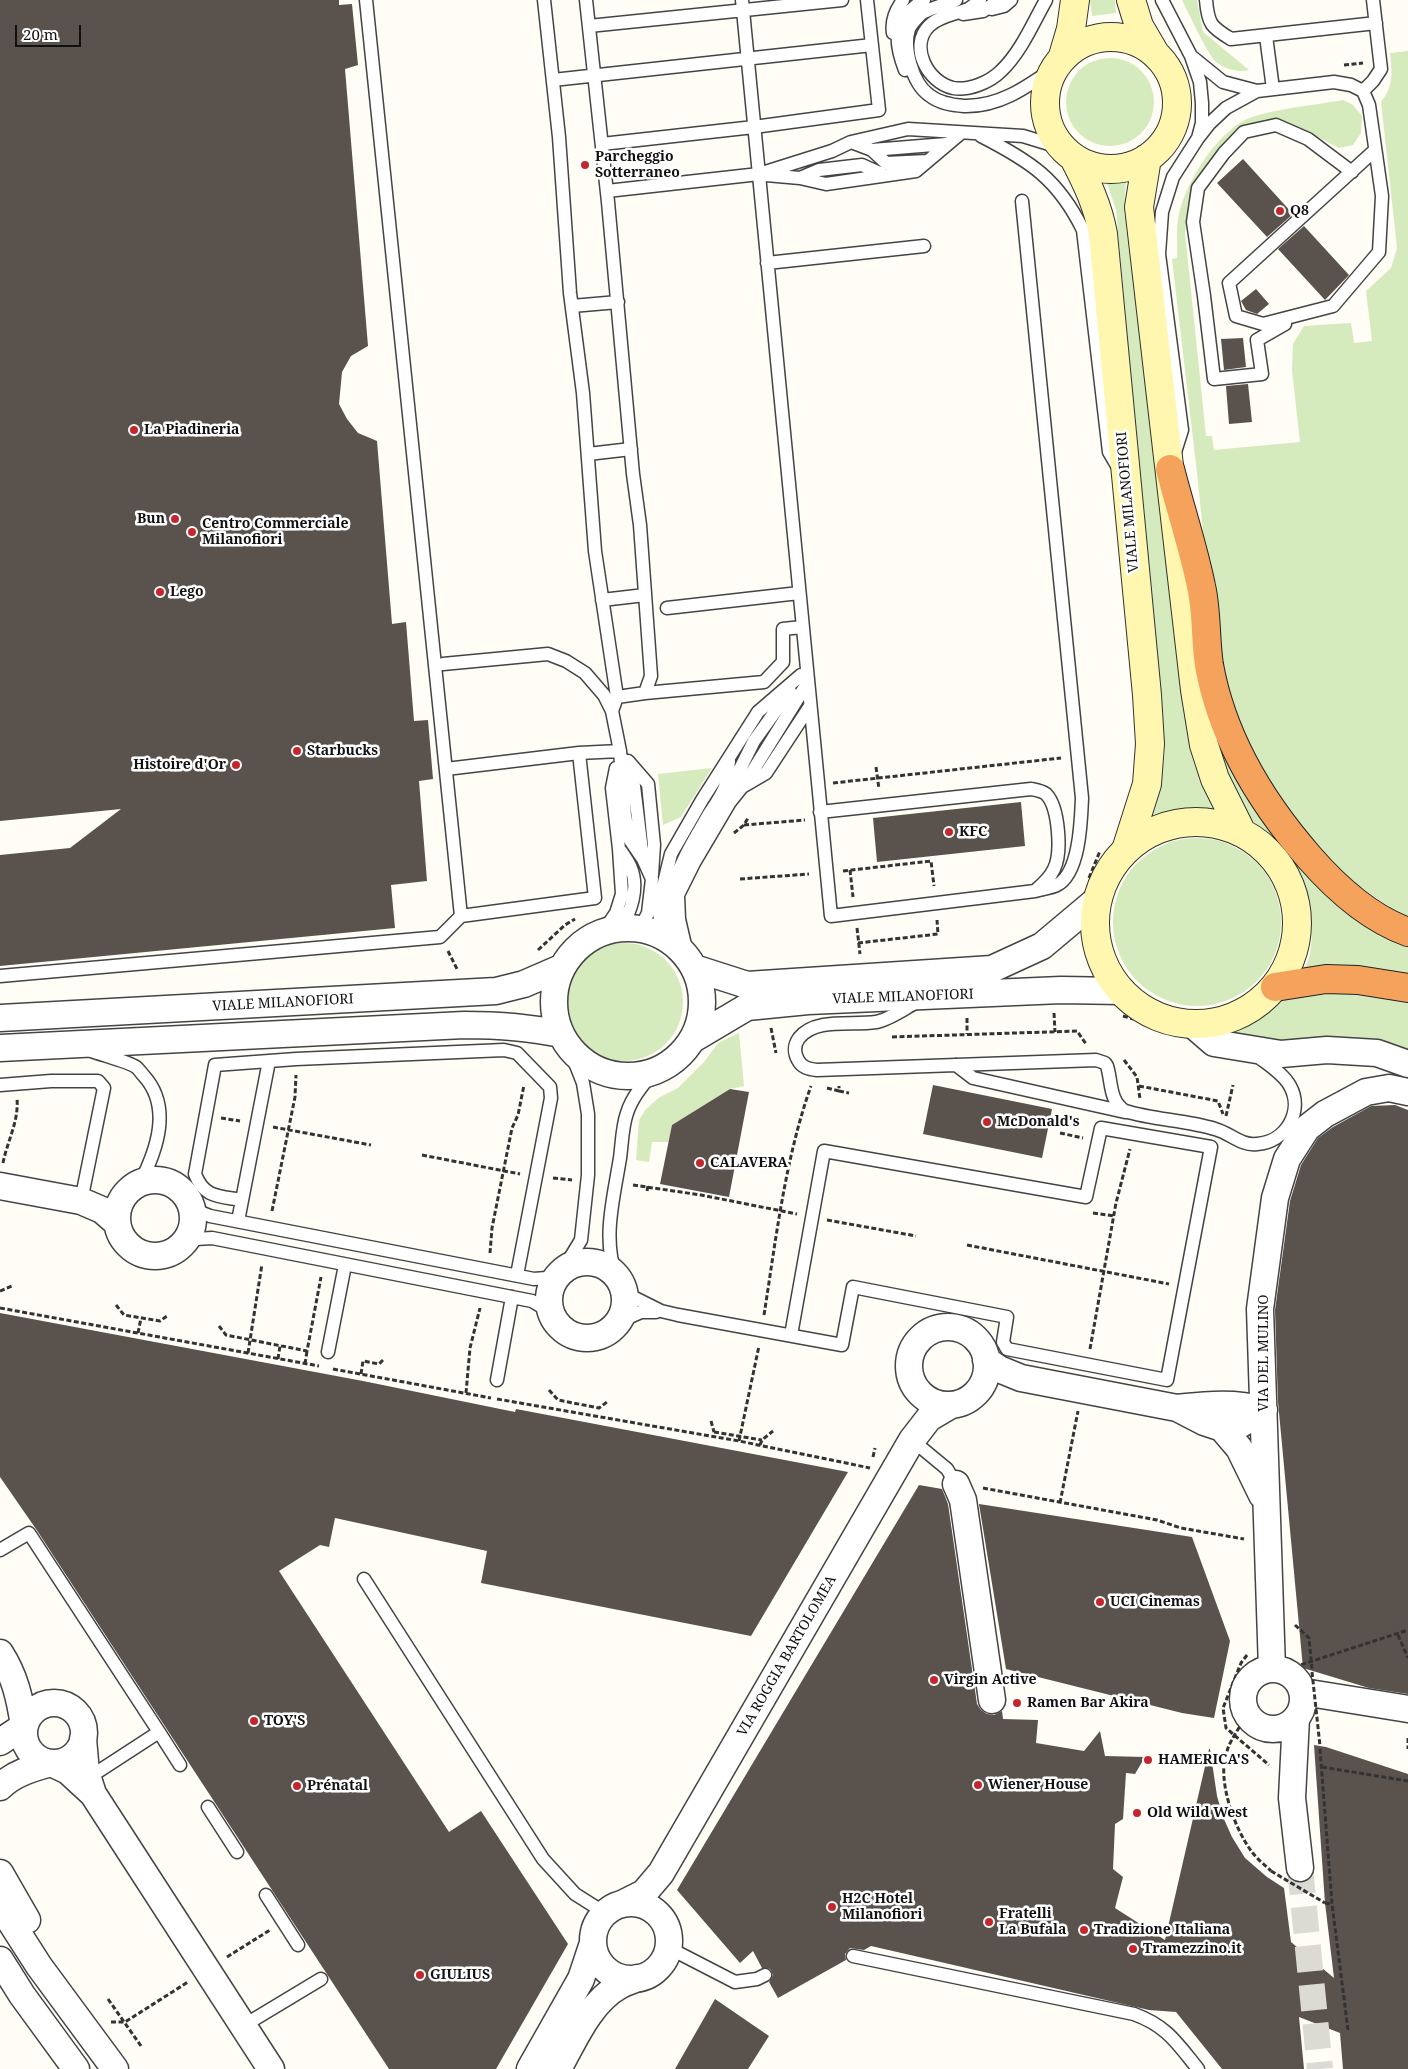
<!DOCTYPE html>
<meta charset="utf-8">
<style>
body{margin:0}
#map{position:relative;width:1408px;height:2069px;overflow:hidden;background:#fffdf5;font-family:"Noto Serif",serif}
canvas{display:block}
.scale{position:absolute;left:15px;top:25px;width:66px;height:22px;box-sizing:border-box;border:2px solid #111;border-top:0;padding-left:6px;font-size:15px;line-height:18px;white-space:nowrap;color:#111;-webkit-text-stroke:4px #fff;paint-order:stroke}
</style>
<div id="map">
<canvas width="1408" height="2069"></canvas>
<div class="scale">20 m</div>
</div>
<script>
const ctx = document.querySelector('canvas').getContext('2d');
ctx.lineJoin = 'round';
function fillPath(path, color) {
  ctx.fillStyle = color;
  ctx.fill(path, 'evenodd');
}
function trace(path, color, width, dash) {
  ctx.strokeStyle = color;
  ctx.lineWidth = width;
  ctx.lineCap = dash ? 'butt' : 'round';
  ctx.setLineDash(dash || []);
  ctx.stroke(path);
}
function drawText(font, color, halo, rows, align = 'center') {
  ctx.font = font + ' "Noto Serif",serif';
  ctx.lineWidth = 5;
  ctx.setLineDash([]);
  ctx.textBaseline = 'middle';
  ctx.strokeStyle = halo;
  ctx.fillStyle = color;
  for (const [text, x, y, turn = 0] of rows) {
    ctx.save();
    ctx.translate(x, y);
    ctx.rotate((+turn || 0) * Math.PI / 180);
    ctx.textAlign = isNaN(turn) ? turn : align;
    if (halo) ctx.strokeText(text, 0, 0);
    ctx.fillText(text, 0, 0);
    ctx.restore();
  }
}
const green = new Path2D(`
 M 1090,0 L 1115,0 L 1116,13 L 1092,16 Z
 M 1182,0 L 1197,0 L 1203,32 L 1249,70 C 1238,73 1225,69 1216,62 C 1209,57 1187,10 1182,0 Z
 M 1408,51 L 1408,919 L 1345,877 L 1303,833 L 1252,755 L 1223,687 L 1216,656 L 1197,473 L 1172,259 L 1177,258 C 1178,245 1176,231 1178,219 C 1184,185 1214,136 1245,120 C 1269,109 1316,105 1343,100 L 1353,105 L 1362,116 L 1361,133 L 1353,145 L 1339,148 L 1306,131 L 1279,120 L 1243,130 L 1195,189 L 1188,207 L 1185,233 L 1206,436 L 1212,436 L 1214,450 L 1300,442 L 1292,370 L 1293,344 L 1304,326 L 1351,323 L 1354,343 L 1372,341 L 1366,291 L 1391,268 L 1397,248 L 1381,102 C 1394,85 1392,74 1390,53 Z
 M1066 102a44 44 0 1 1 88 0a44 44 0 1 1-88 0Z
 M 1106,180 L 1126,180 L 1124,210 L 1187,710 L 1221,814 C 1196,808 1175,811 1150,818 L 1160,792 L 1165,751 L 1116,210 Z
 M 1212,727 L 1238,770 L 1408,944 L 1408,979 L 1303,972 C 1305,966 1309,960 1310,954 C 1316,922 1306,874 1282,850 C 1265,833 1246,818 1235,796 C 1225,777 1219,747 1212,727 Z
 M 712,768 L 681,817 L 663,825 L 658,774 Z
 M1113 922a84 84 0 1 1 168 0a84 84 0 1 1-168 0Z
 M565 1002a59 59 0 1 1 118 0a59 59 0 1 1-118 0Z
 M 1347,991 L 1408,1000 L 1408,1055 L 1282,1047 L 1217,1034 L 1260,1016 L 1283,999 Z
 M 739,1033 L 744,1086 L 730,1089 L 672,1125 L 669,1142 L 652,1142 L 649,1162 L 636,1160 L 639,1120 L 646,1109 L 660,1097 L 678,1088 L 704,1062 L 718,1043 Z`);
const building = new Path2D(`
 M 0,0 L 339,0 L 339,5 L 352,4 L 358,65 L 345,69 L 368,346 L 351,356 L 342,372 L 339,404 L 347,419 L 358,433 L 377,441 L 392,624 L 406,622 L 414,721 L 428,720 L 433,779 L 419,781 L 427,881 L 391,885 L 395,928 L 0,966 L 0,855 L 70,848 L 121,809 L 0,821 Z
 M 1243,159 L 1293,214 L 1267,237 L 1217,183 Z
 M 1304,226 L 1349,275 L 1325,300 L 1278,249 Z
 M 1256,289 L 1269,304 L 1257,314 L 1246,310 L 1241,301 Z
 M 1243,338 L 1246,367 L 1224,370 L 1221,339 Z
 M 1248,384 L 1252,422 L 1229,424 L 1226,386 Z
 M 1021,802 L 1025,846 L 877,862 L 873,818 Z
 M 933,1085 L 1052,1109 L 1042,1158 L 923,1134 Z
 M 730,1089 L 749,1092 L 729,1197 L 660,1184 L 672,1125 Z
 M 1395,1105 L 1408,1110 L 1408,1694 L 1369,1688 L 1303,1668 L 1278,1402 L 1275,1310 L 1290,1201 L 1301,1165 L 1318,1138 L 1333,1127 L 1371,1106 Z
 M 0,1313 L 363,1381 L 515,1412 L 516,1409 L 848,1472 L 751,1636 L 481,1583 L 487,1551 L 335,1518 L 329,1547 L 320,1545 L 279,1571 L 449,1832 L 481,1811 L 568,1944 L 496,2069 L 389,2069 L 36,1529 L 0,1477 Z
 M 919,1485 L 942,1489 L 948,1504 L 977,1704 L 981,1710 L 987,1714 L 994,1715 L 1002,1711 L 1003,1719 L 1038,1720 L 1036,1743 L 1084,1751 L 1100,1731 L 1105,1756 L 1145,1757 L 1135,1774 L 1126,1773 L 1123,1819 L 1115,1824 L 1113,1869 L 1123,1877 L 1115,1908 L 1165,1940 L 1209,1749 L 1210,1749 L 1217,1796 L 1223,1817 L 1232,1837 L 1245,1858 L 1267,1877 L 1284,1888 L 1291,1942 L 1334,1978 L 1325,1903 L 1314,1745 L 1326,1747 L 1408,1774 L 1408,2069 L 1343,2069 L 1340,2033 L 1299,2017 L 1304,2069 L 1222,2069 L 1176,2012 L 1149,2010 L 871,1946 L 864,1950 L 850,1948 L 845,1954 L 846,1960 L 778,1998 L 769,1982 L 773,1975 L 770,1969 L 762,1968 L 753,1951 L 740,1963 L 677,1890 Z
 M 979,1504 L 1192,1537 L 1230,1641 L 1214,1718 L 1182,1713 L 1006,1669 Z
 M 715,1999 L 769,2036 L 748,2069 L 675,2069 Z`);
const streetTunnel = new Path2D(`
 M 1300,1868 L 1320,2069`);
const path = new Path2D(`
 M 1344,65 L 1363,63
 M 876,767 L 879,789
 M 833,783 L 1061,758
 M 744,825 L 805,820
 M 734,833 L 744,825 L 748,818
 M 850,870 L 853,897
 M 843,871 L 931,861 L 934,886
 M 1089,878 L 1100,851
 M 740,879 L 809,874
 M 857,928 L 860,954
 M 858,943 L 938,934 L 937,920
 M 538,950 L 565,925 L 575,919
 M 448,951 L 457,969
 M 1054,1013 L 1055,1032
 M 1123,1016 L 1133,1019
 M 967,1018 L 967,1034
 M 771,1028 L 776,1053
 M 892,1037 L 1077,1031 L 1086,1044
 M 1124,1060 L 1137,1077 L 1140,1099
 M 1139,1086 L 1218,1101 L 1223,1114
 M 827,1088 L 839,1091 L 839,1086
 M 839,1091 L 849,1093
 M 1226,1116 L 1233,1085
 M 221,1118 L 240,1121
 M 273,1127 L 371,1145
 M 1060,1133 L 1083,1138
 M 422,1155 L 520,1174
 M 3,1163 C 7,1142 19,1121 17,1099
 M 553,1178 L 572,1180
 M 633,1185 L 701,1195 L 797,1214
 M 647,1191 L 648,1186
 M 272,1211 L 295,1097 L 296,1075
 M 1093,1213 L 1115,1216
 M 827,1220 L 916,1236
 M 967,1245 L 1169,1284
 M 490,1253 L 492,1228 L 512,1128 L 518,1115 L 524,1085
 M 0,1291 L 12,1286
 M 116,1305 L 124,1315 L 160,1321 L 167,1316
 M 0,1308 L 319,1366
 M 764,1315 C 776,1239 785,1159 811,1086
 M 219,1326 L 226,1335 L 307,1351 L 321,1277
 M 138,1333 L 141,1318
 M 1090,1349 L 1116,1203 L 1130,1149
 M 248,1353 L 262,1264
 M 278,1359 L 280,1346
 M 305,1364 L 307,1351
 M 333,1369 L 491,1398
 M 361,1374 L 363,1361 L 379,1364 L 384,1359
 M 549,1390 L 558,1400 L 599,1408 L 607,1402
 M 466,1393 L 470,1348 L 480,1308
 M 497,1399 L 739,1441 L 870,1468
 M 711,1421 L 714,1432
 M 714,1432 L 762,1440
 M 739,1441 L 759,1346
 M 760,1445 L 762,1440 L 773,1431
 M 873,1457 L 875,1448
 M 983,1488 L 1157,1520 L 1181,1528 L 1244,1539
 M 1060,1503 L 1078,1411
 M 1295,1625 L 1309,1638 L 1312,1669
 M 1398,1635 L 1408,1658
 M 1247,1655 L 1241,1663 L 1223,1708 L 1226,1728 L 1269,1765
 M 1294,1667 L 1408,1630
 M 1247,1714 C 1241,1726 1231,1738 1227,1751 C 1216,1779 1235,1830 1252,1852 C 1257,1859 1265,1865 1271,1871
 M 1408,1738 L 1408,1749
 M 1320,1749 L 1332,1904 L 1348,2030
 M 1322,1767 L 1408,1781
 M 1325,1903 L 1332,1904
 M 227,1957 L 270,1930
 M 108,1999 L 141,2046
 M 111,2022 L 125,2022 L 188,1982`);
const lane = new Path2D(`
 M 366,0 L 461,916
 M 544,0 L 559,137 L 570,293 L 583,393 L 595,551 L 617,697 L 612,711 L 620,751 L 625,816 L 630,840 L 643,859
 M 586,0 L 608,202 L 633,474 L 640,525 L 651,676 L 645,693
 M 742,0 L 831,916 L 1035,891 C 1042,889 1051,888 1057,885 C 1080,873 1081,820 1082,798 L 1022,201
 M 956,0 C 947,4 927,9 921,14 C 917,18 911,24 909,29 C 903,47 912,83 929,95 C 939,103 951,105 964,106 C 999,107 1027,87 1054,68
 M 980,0 C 976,3 972,7 968,9 C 956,14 939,16 929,26 C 909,46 927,82 953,88 C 969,91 990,82 1001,71 C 1021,52 1033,23 1046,0
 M 1162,0 L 1191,56 L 1200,82 L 1202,103 L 1202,123 L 1198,138 L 1173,177 L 1162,212 L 1159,254 L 1182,430 L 1175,452
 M 1206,0 C 1208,24 1211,27 1231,39 L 1376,23
 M 992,9 L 1004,6 L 1011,0
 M 963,14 L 983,11 L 999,0
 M 589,26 L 842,0
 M 893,33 C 891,20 896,10 903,0
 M 1266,36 L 1273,89
 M 1191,56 L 1223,82 L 1257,91
 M 905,70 C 893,39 893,19 924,0
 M 553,80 L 872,45
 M 1363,91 L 1373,81 L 1381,69 L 1373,0
 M 981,136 C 1030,161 1058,179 1083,230 L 1109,452 L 1119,469
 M 1198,138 L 1209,124 L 1226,108 L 1257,91 L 1334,82 L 1351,85 L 1363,91 L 1369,105 L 1382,196 L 1379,252 L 1333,306 L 1263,324 L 1236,316 L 1229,283 L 1374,151
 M 851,142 L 872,150 L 886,163 L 927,161
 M 602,144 L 754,127 L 879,110 L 867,0
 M 872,150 L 946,144
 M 766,175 L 800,178 L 826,184 L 916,171 L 961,133
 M 800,178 L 819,170 L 862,165 L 884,175
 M 607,191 L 759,174 L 832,151 L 851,142 L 908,129 L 1023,136 L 1062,148
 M 767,263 L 924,246
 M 572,306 L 618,302
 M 1285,324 L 1257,340 L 1262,374 L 1214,379 L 1204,296 L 1193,222 L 1198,188 L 1224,153 L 1244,132 L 1276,125 L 1308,139 L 1352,172
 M 588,454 L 631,449
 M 602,600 L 645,595
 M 667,608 L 799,593
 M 443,664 L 548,654 L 566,661 L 585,673 L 604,695 L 612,711
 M 617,697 L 645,693 L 764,682 L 783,662 L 783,629 L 802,627
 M 624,760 L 634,786 L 643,859 L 652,879 L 648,913 L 640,929
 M 628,761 L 648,784 L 654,845 L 652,875
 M 446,769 L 579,753
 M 744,785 L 808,682
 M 731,797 L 739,771 L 754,741 L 790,691
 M 820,812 L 1031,789 C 1036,790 1042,791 1046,794 C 1059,807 1062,853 1054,869 C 1050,878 1043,884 1036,890
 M 621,851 C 624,856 629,862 631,868 C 639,888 631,911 621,928
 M 603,932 L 616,913 L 622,894 L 619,849 L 612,788 L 616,768
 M 662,936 L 659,912 L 661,895 L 671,854 L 702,800 L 758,712 L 801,675
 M 677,946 C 658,894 684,858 709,814 C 715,805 723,794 726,784 C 728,777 728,769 729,761
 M 688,958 L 679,919 L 678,895 L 694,863 L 730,802 L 742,787 L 766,773 L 810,706
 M 0,976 L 440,937 L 461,916 L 595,898 L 579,753 L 620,751
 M 917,1002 C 905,1008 889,1020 876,1022 C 852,1026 816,1017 799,1038 C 794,1045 794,1053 798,1060 C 802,1068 809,1069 817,1070 L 1096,1060 L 1105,1063 L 1107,1066 C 1112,1082 1109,1101 1125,1111 C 1154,1120 1186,1120 1215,1129 C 1230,1133 1241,1146 1257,1144 C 1286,1142 1304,1111 1290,1086 C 1283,1073 1267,1064 1256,1055
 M 89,1050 C 101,1055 127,1061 136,1067 C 139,1069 141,1073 144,1076 C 172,1107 157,1150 140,1183
 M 956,1065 L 973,1078 L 1125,1112
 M 0,1085 L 51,1081 L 98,1081 L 104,1088 L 81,1201
 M 188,1199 L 200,1212 L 210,1216 L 534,1279 L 546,1278 L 561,1273 L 581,1240 L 588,1175 L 588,1114 L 583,1083 L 570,1050
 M 242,1200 C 219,1196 204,1198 195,1174 L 215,1065 L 296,1059 L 504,1050 L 517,1053 L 550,1087 L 551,1098 L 517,1275
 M 238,1221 L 269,1061
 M 176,1250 L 196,1239 L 212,1238 L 532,1301 L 544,1308 L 553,1317
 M 616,1275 C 602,1239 614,1196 620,1158 C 622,1144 622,1127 627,1113 C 632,1097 643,1084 654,1072
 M 625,1293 L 661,1311 L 678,1315 L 842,1345 L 853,1287 L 1007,1317 L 1003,1342 L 1007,1349 L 1167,1380 L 1211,1147 L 1101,1128 L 1086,1197 L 824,1151 L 791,1335
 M 618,1322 L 641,1312 L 656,1312
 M 328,1352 L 345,1265
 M 497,1380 L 512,1297
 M 912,1440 L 947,1469 L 956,1484
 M 0,1550 L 29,1533 L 159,1732
 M 364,1579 L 543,1859 L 575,1894 L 605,1913
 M 86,1772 L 99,1771 L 159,1732 L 180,1765
 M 208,1807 L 237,1852
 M 266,1895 L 298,1945
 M 669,1948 L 735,1982 L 757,1979 L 765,1975
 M 853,1956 L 1134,2014 C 1167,2026 1177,2043 1198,2069
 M 243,2026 L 321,1979`);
const street = new Path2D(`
 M554 1002a74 74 0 1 1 148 0a74 74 0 1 1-148 0Z
 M 694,968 L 747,985 L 992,969 L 1042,946 L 1098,899
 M 0,1018 L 496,991 L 524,984 L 561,968
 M 1192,1024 L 1214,1043 L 1281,1054 L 1327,1050 L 1377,1053 L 1408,1064
 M 693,1039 L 747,1007 L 808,1001 L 1061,990 L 1122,991
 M 0,1048 L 464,1025 C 497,1025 528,1027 561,1034
 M117 1218a38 38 0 1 1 76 0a38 38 0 1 1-76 0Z
 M 0,1186 L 81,1201 L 102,1210 L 117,1223
 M549 1300a38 38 0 1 1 76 0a38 38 0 1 1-76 0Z
 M909 1366a39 39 0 1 1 78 0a39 39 0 1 1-78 0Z
 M 986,1360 L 999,1369 L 1021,1378 L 1177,1408 L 1204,1422 L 1222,1428 L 1241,1424 L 1264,1410
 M 1177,1408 C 1207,1405 1234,1402 1264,1410
 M 1222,1428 L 1239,1448 L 1262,1495
 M 956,1484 L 963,1500 L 992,1700
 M 0,1653 C 15,1676 20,1699 24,1726 L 0,1742
 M 1272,1669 L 1260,1309 L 1275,1198 L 1287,1159 L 1307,1128 L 1325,1114 L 1366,1092 L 1389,1088 L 1408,1092
 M1243 1699a30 30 0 1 1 60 0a30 30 0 1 1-60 0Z
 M 1303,1692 L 1408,1709
 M24 1733a30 30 0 1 1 60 0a30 30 0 1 1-60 0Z
 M 1296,1718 L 1292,1798 L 1300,1868
 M 0,1787 C 14,1773 33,1768 51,1763 L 68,1771 L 93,1794 L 86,1772 L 83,1739
 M 93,1794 L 271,2069
 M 0,1873 L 27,1920
 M 624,1903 L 644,1893 L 661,1873 L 912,1440 L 929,1418 L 951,1405
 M593 1941a38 38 0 1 1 76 0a38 38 0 1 1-76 0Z
 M 0,1905 L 39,1966 L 115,2069
 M 0,1960 L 22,1995 L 76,2069
 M 530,2069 L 581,1979 L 593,1943
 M 558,2069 C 574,2041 589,2003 619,1986 C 624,1983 631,1981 637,1978`);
const secondary = new Path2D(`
 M 1131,0 L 1139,26 L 1156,55
 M1045 103a66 66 0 1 1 132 0a66 66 0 1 1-132 0Z
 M 1063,56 L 1071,29 L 1075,0
 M 1074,158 C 1087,183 1098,206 1103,234 L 1147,695 L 1150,744 L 1147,784 L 1126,850
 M 1147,158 L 1139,207 L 1195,690 L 1204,745 L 1215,779 L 1242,833
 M1095 923a101 101 0 1 1 202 0a101 101 0 1 1-202 0Z`);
const highway = new Path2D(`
 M 1170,469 C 1180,508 1193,547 1201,586 C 1207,612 1205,639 1209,665 C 1222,738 1261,802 1309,857 C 1336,888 1369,918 1408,932
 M 1275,987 L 1326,979 L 1358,980 L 1408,988`);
const pathBridge = new Path2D(`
 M 1312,1672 L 1320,1746
 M 1271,1871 L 1325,1903`);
const markers = [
 [585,165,5,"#c4262e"],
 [1280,211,5,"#c4262e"],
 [134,430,5,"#c4262e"],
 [175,519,5,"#c4262e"],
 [192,532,5,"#c4262e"],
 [160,592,5,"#c4262e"],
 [297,751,5,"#c4262e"],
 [236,765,5,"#c4262e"],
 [949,832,5,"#c4262e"],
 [987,1122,5,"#c4262e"],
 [700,1163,5,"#c4262e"],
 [1100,1602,5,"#c4262e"],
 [934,1680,5,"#c4262e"],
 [1017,1703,5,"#c4262e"],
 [254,1721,5,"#c4262e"],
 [1148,1760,5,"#c4262e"],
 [978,1785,5,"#c4262e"],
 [297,1786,5,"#c4262e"],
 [1137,1813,5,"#c4262e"],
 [832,1907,5,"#c4262e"],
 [989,1922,5,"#c4262e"],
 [1084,1930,5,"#c4262e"],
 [1133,1949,5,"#c4262e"],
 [420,1975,5,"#c4262e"]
];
const poiNames = [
 ["Parcheggio",595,157],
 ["Sotterraneo",595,173],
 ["Q8",1290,211],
 ["La Piadineria",144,430],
 ["Bun",165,519,"right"],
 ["Centro Commerciale",202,524],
 ["Milanofiori",202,540],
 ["Lego",170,592],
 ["Starbucks",307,751],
 ["Histoire d'Or",226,765,"right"],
 ["KFC",959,832],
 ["McDonald's",997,1122],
 ["CALAVERA",710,1163],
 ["UCI Cinemas",1110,1602],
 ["Virgin Active",944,1680],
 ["Ramen Bar Akira",1027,1703],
 ["TOY'S",264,1721],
 ["HAMERICA'S",1158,1760],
 ["Wiener House",988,1785],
 ["Prénatal",307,1786],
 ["Old Wild West",1147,1813],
 ["H2C Hotel",842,1899],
 ["Milanofiori",842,1915],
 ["Fratelli",999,1914],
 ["La Bufala",999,1930],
 ["Tradizione Italiana",1094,1930],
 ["Tramezzino.it",1143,1949],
 ["GIULIUS",430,1975]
];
const streetNames = [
 ["VIALE MILANOFIORI",1128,502,-95],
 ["VIALE MILANOFIORI",903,997,-2],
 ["VIALE MILANOFIORI",283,1003,-3],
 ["VIA DEL MULINO",1264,1353,-90],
 ["VIA ROGGIA BARTOLOMEA",787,1656,-60]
];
fillPath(green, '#d5ebbd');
fillPath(building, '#5a524d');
trace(streetTunnel, '#dbdad3', 26, [26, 13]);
trace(lane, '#444', 15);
trace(street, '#444', 29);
trace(secondary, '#333', 30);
trace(highway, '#222', 30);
trace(path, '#333', 3, [5, 2.5]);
trace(lane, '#fff', 12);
trace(street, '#fff', 26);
trace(secondary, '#fff6b0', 28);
trace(highway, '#f5a25d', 28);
trace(pathBridge, '#333', 3, [5, 2.5]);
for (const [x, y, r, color] of markers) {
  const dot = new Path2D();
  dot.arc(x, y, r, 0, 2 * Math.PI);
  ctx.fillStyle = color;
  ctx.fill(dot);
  trace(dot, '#fff', 2);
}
drawText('bold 14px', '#111', '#fff', poiNames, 'left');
drawText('14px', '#111', '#fff', streetNames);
</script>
